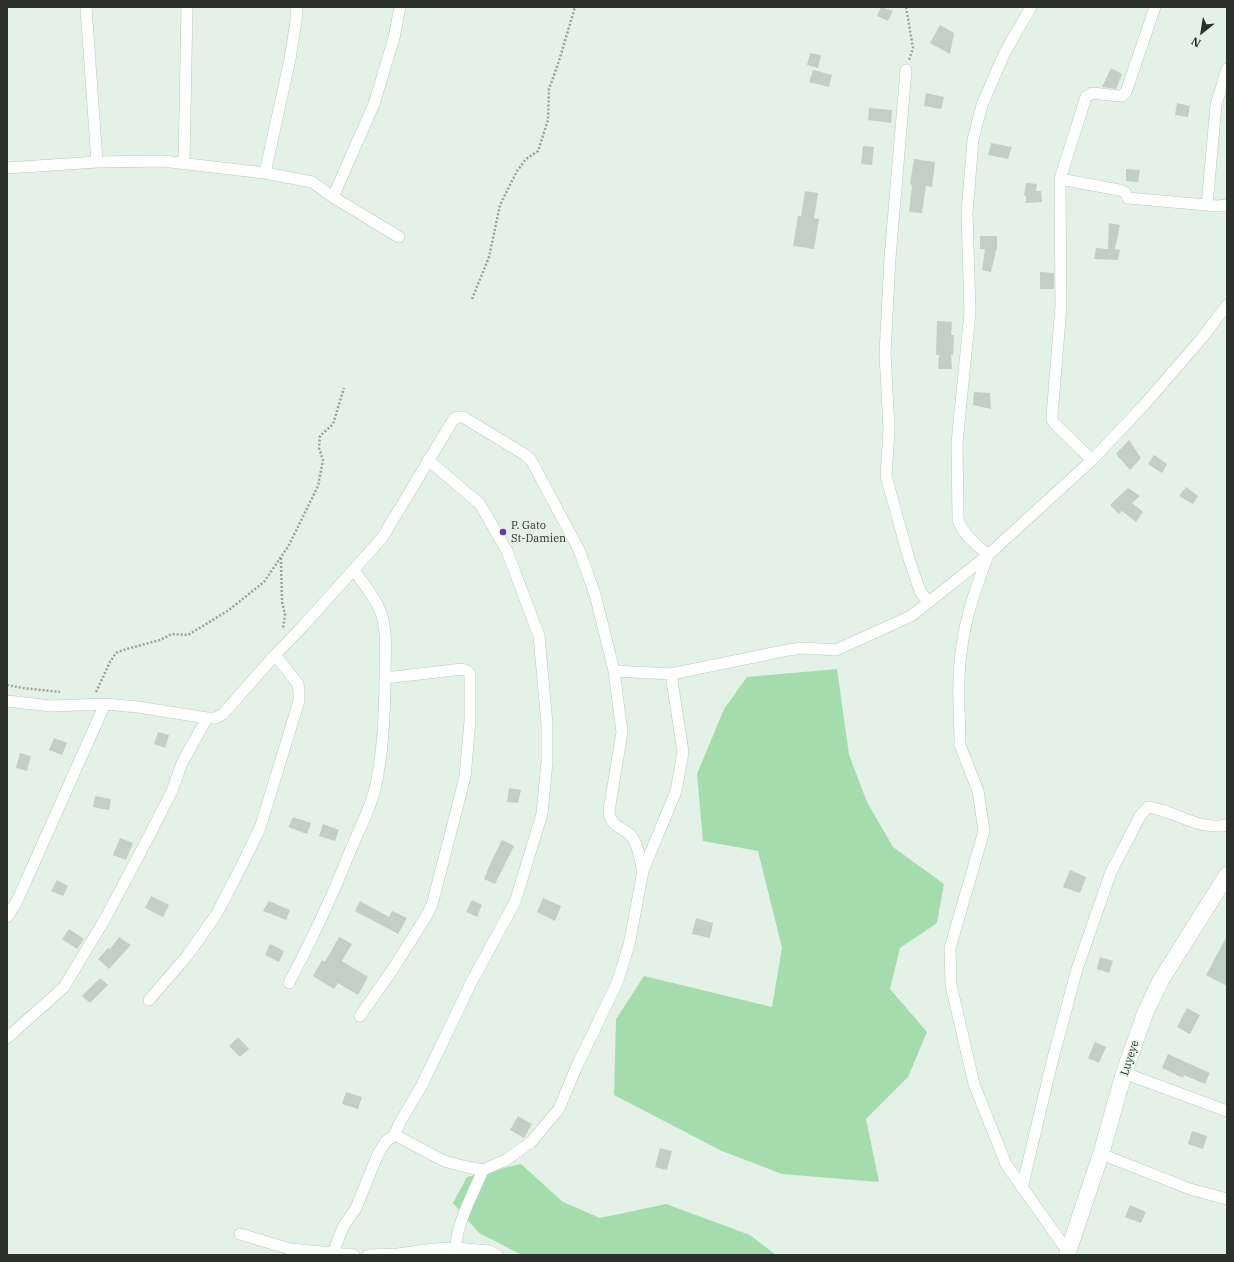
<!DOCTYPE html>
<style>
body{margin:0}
#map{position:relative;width:1234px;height:1262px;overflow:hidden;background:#e4f1e6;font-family:"IBM Plex Serif",serif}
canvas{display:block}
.frame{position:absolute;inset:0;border:8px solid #2c312c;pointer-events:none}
.north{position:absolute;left:1182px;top:12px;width:40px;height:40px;-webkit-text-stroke:3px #e4f1e6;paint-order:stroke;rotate:210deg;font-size:11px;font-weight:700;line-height:16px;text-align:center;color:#2c312c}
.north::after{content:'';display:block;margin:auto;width:14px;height:18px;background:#2c312c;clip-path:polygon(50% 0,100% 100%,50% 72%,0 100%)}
</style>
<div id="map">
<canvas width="1234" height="1262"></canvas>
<div class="frame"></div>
<div class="north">N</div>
</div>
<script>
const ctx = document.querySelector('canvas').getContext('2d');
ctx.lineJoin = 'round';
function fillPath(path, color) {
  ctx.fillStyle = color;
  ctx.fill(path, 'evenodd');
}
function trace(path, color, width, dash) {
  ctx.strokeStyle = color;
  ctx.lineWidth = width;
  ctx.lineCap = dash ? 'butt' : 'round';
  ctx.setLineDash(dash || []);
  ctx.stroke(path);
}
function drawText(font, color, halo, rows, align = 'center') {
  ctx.font = font + ' "IBM Plex Serif",serif';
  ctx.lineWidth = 3;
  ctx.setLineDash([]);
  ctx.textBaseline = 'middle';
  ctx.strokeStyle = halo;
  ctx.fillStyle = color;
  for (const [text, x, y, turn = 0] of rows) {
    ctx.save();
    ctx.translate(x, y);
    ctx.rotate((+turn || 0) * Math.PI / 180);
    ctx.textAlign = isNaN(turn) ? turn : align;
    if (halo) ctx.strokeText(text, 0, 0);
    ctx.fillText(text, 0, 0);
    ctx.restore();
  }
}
const green = new Path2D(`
 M 837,669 L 849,755 L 867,802 L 893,847 L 944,884 L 937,923 L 900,948 L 890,989 L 927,1032 L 908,1077 L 866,1119 L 879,1182 L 782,1174 L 722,1151 L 614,1095 L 616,1019 L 644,976 L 772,1007 L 782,948 L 758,851 L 703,841 L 697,774 L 724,709 L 747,677 Z
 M 521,1164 L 563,1202 L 600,1218 L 666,1204 L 750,1235 L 776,1255 L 522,1255 L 479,1233 L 453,1203 L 467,1177 Z`);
const building = new Path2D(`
 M 881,7 L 893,11 L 888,21 L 877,16 Z
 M 940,25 L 954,33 L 950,54 L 930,43 Z
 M 810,53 L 821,55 L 818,68 L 807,65 Z
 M 1111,68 L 1122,74 L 1116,89 L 1102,87 Z
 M 813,70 L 832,75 L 829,87 L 809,82 Z
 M 926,93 L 944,97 L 941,109 L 924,106 Z
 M 1177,103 L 1190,106 L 1188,117 L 1175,115 Z
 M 869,108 L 892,110 L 891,123 L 868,120 Z
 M 991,143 L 1012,147 L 1008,159 L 988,155 Z
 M 863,146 L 874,147 L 872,165 L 861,164 Z
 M 914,159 L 935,162 L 932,187 L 926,186 L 922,213 L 909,212 L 912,185 L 910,184 Z
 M 1126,169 L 1140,170 L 1138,182 L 1126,181 Z
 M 1026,183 L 1037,184 L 1036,191 L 1041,191 L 1042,202 L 1026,203 L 1026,196 L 1024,196 Z
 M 805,191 L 818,193 L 814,218 L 819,219 L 814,249 L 793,246 L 798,216 L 801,216 Z
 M 1109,223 L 1120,225 L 1115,249 L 1120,250 L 1118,260 L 1094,259 L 1096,248 L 1108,249 Z
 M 980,236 L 997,236 L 997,250 L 996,250 L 991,272 L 982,270 L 985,249 L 980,249 Z
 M 1040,272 L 1054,273 L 1054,289 L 1040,289 Z
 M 937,321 L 952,322 L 951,335 L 954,335 L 953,355 L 951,355 L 952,369 L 938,369 L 939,355 L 936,355 Z
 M 974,392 L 990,393 L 991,409 L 973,405 Z
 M 1129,440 L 1141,458 L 1130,470 L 1116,454 Z
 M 1154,455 L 1167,464 L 1162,473 L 1148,464 Z
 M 1186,487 L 1198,496 L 1193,504 L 1179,496 Z
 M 1128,488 L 1140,496 L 1132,503 L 1143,512 L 1136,522 L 1122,511 L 1119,514 L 1111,506 L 1111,504 Z
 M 158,732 L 169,735 L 165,748 L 154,744 Z
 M 54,738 L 67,743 L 62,755 L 49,750 Z
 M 20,753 L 31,756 L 27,771 L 16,768 Z
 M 509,788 L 521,790 L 518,803 L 507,802 Z
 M 95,796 L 111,799 L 109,810 L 93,807 Z
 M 293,817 L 311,823 L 307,834 L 288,827 Z
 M 323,824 L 339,830 L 335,841 L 319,836 Z
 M 120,838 L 133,843 L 126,860 L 113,855 Z
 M 502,840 L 514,846 L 495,884 L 484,879 L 491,862 Z
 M 1070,870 L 1086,877 L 1080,893 L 1063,887 Z
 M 57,880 L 68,886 L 63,896 L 51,891 Z
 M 151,896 L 169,905 L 163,917 L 145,908 Z
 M 543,898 L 561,906 L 555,921 L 537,912 Z
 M 472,900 L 482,905 L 477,917 L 466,912 Z
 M 269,901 L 290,910 L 286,920 L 263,911 Z
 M 360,901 L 389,917 L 392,911 L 407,918 L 398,934 L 355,911 Z
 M 696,918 L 713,923 L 710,938 L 692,934 Z
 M 69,929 L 84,939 L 77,949 L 62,939 Z
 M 1227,936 L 1227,986 L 1206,975 Z
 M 119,937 L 131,945 L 109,969 L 98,959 L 108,948 L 110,949 Z
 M 339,937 L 352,944 L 342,961 L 368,977 L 358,995 L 338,983 L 334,989 L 313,976 L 322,960 L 325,962 Z
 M 270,944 L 284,951 L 279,962 L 265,955 Z
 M 1100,957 L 1113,961 L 1109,973 L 1097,969 Z
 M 100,978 L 108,985 L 90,1003 L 82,996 Z
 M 1187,1008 L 1200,1015 L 1190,1034 L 1177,1027 Z
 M 238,1037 L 249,1049 L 240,1057 L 229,1046 Z
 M 1095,1042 L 1106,1047 L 1099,1063 L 1088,1058 Z
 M 1168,1054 L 1210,1073 L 1205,1084 L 1184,1075 L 1183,1078 L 1162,1068 Z
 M 346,1092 L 362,1097 L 358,1109 L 342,1104 Z
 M 518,1116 L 532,1124 L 524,1138 L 510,1130 Z
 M 1192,1131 L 1207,1136 L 1203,1149 L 1188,1144 Z
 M 660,1148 L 672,1151 L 667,1170 L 655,1167 Z
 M 1130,1205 L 1146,1212 L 1141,1223 L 1125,1217 Z`);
const path = new Path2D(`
 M 906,7 L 913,48 L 909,60
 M 472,299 L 489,257 L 500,205 L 517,171 L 526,159 L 538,151 L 548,120 L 549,89 L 559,61 L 575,7
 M 281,558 L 282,602 L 285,614 L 283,629
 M 7,685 L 23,688 L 60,692
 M 96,692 L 110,662 L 116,653 L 123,650 L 160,640 L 172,634 L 188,635 L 229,610 L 264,582 L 289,545 L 318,486 L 323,460 L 319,448 L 320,436 L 333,424 L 344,388`);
const street = new Path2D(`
 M 86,7 L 97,162
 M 1031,7 L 1005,52 L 982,105 L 973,140 L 967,213 L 970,312 L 957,443 L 958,519 C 962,534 976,544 988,555 C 977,585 966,615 962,646 C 957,676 959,708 960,738 L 960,745 L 978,791 L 984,831 L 950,948 L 951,985 L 974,1084 L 1006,1164 L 1068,1252
 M 906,70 L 890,258 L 885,353 L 889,430 L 886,476 L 909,559 L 920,591 L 928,602
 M 184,164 L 187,7
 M 7,168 L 97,162 L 162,161 L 265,173 L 312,182 L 333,197 L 399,237
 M 265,173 L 290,59 L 296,21 L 297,7
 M 1060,179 L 1119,190 L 1125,192 L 1128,198 L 1218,206 L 1227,205
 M 333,197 L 374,104 L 394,38 L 400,7
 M 1207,205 L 1216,105 L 1227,69
 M 1092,460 L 1055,424 L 1052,420 L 1052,416 L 1061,306 L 1060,179 L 1086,97 L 1092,93 L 1119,96 L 1122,96 L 1126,92 L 1155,7
 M 614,671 L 671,674 L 788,650 L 803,648 L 836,650 L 911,616 L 988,555 L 1092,460 L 1144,405 L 1202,338 L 1227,305
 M 7,701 L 51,706 L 105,704 L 138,707 L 207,718 L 216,718 L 223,714 L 275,655 L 304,625 L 382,538 L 453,420 L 457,417 L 463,417 L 524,454 L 531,460 L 579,550 L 595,594 L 614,671 L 622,732 L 609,811 C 610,829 627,827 634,840 C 639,849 640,861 643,871
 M 7,917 L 17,901 L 105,704
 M 289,983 C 312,940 331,899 349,854 C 358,832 369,812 375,789 C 383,754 385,709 385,674 C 385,652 388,628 379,608 C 373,595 362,582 354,570
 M 149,1000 L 187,956 L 216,915 L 240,869 L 260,828 L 299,701 L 299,691 L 298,684 L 275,655
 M 360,1016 L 393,969 L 427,915 L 432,905 L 465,777 L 470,721 L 470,674 L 467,671 L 462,669 L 385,678
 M 7,1038 L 64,987 L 105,919 L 148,838 L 172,791 L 182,763 L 207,718
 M 1124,1073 L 1227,1111
 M 395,1135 L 399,1124 L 422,1085 L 472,981 L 515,902 L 542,814 L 547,762 L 547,724 L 539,636 L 507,551 L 480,504 L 428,460
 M 1101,1154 L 1190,1189 L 1227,1199
 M 483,1170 C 474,1192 456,1224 456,1248 L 489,1251 L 497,1255
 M 1022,1188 L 1052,1062 L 1077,969 L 1111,872 L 1140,816 L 1148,807 C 1176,811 1198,831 1227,825
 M 240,1234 L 290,1249 L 354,1255
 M 333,1253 L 343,1227 L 356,1208 L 378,1154 L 386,1141 L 395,1135 L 444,1161 L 467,1167 L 483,1170 L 506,1160 L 531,1142 L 559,1109 L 576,1068 L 617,983 L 629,945 L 643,871 L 676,791 L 683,752 L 671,674
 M 368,1255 L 398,1254 L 434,1249 L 456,1248 L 459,1254`);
const secondary = new Path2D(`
 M 1067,1255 L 1101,1154 L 1124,1073 L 1146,1011 L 1161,980 L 1227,875`);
const markers = [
 [503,532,4,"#6a36ad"]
];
const poiNames = [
 ["P. Gato",511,526],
 ["St-Damien",511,539]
];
const streetNames = [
 ["Luyeye",1130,1058,-72]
];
fillPath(green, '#a5dcae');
fillPath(building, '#c2cfc4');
trace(street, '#bbc8bd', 12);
trace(secondary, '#bbc8bd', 17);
trace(path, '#99a39b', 2.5, [2, 2]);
trace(street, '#fff', 11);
trace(secondary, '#fff', 16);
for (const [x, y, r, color] of markers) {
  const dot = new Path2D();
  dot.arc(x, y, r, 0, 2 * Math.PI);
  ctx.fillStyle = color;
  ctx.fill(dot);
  trace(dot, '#e4f1e6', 1.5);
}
drawText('11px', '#2c312c', '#e4f1e6', poiNames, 'left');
drawText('11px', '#2c312c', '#e4f1e6', streetNames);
</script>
